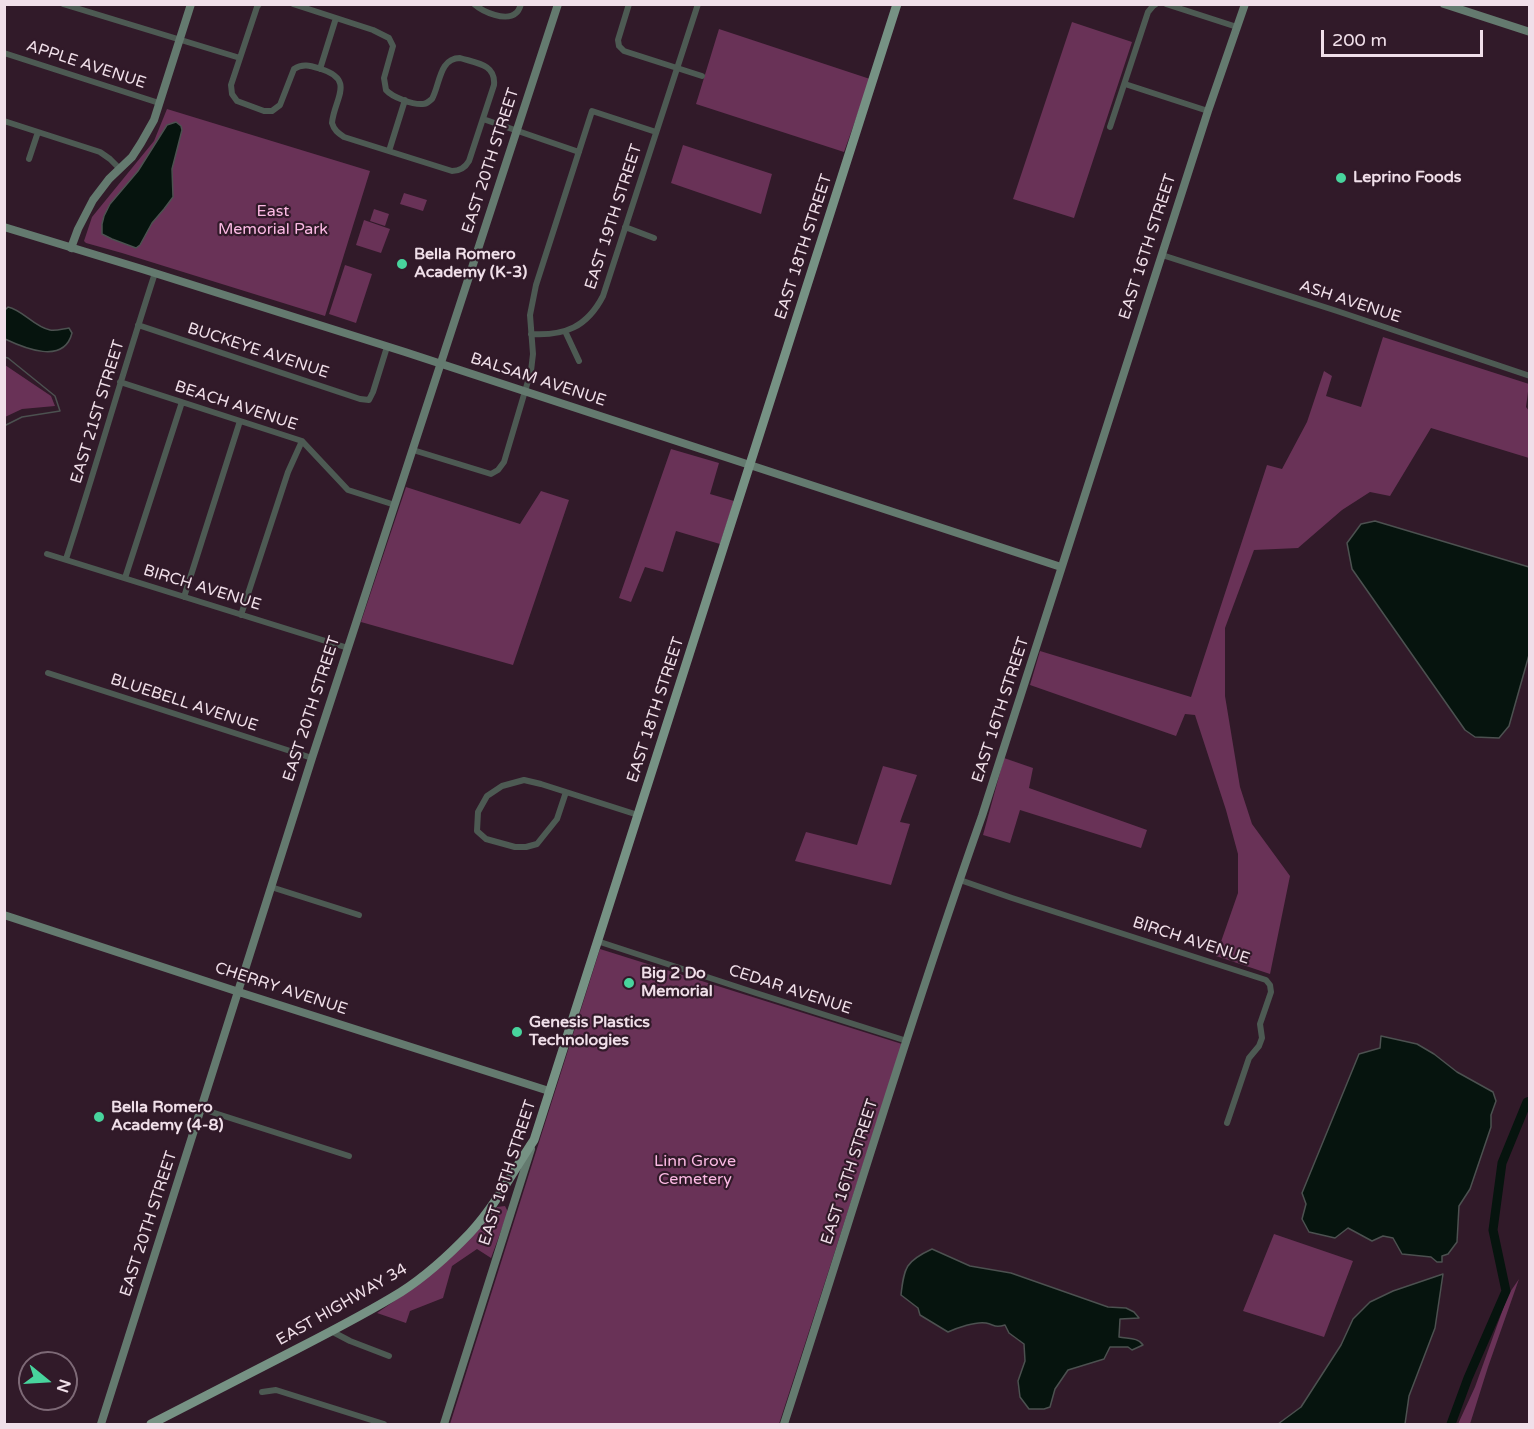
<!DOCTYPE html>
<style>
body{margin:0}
#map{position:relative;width:1534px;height:1429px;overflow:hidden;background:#311a29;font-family:"Varela Round",sans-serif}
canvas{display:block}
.frame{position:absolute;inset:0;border:6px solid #f0dfe9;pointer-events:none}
.north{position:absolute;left:18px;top:1351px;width:60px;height:60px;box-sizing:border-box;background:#311a29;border:2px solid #7d6976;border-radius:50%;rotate:108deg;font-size:16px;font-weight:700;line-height:24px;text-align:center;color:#f0dfe9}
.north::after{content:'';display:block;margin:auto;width:21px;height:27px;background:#48d49d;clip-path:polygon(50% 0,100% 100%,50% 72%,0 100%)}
.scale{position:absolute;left:1321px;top:30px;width:162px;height:27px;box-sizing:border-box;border:3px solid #f0dfe9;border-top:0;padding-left:8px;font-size:18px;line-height:21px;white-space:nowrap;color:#f0dfe9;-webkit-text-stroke:4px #311a29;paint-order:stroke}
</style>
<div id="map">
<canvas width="1534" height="1429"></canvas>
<div class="frame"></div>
<div class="north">N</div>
<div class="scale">200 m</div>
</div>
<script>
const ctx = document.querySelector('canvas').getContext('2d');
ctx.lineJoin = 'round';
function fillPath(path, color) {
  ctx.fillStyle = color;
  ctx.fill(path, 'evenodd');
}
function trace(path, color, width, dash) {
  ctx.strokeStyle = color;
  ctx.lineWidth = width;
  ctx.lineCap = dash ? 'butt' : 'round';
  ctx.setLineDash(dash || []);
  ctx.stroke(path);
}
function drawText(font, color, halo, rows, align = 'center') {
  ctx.font = font + ' "Varela Round",sans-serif';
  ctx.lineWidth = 4.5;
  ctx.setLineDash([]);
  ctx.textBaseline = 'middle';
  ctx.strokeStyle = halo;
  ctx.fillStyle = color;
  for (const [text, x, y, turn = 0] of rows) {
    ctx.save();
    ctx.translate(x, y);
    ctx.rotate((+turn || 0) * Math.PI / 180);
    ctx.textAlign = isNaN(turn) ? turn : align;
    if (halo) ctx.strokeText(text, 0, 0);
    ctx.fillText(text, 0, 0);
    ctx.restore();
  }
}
const green = new Path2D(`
 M 1072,22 L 1132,42 L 1074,218 L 1013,199 Z
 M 719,29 L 870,79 L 844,152 L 696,104 Z
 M 167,109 L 370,171 L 325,316 L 122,253 L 86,243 L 84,241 L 92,217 L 154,141 Z
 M 683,145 L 772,174 L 761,214 L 671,183 Z
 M 404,193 L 427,200 L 423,211 L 400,204 Z
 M 374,209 L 389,214 L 385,226 L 370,221 Z
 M 364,220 L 390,229 L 381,253 L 356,245 Z
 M 345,265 L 372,274 L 356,323 L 329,314 Z
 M 1383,337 L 1529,384 L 1526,407 L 1529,411 L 1529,458 L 1431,428 L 1390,496 L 1370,492 L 1342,510 L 1298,548 L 1254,550 L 1225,628 L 1225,696 L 1240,787 L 1252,824 L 1290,876 L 1270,974 L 1216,956 L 1238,893 L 1238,854 L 1226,810 L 1195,715 L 1185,714 L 1176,736 L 1030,685 L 1040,651 L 1191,697 L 1267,465 L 1282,469 L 1307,422 L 1324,371 L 1332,376 L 1326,396 L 1361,407 Z
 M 5,365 L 51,396 L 55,406 L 22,409 L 5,417 Z
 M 671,449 L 719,463 L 710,494 L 734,501 L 720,544 L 676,531 L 663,572 L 645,567 L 631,602 L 619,598 Z
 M 406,487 L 520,524 L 541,491 L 569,500 L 513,665 L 361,622 Z
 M 1004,758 L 1033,768 L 1029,788 L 1147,830 L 1141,848 L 1020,810 L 1010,843 L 983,835 Z
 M 883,766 L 917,775 L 900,822 L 910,824 L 891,885 L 795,861 L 806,832 L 857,845 Z
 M 600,949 L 902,1044 L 779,1424 L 450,1424 Z
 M 505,1206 L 508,1212 L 491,1258 L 477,1249 L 452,1266 L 443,1298 L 410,1311 L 406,1323 L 377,1313 L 406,1293 L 473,1234 L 497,1207 Z
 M 1274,1234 L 1353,1261 L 1324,1337 L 1243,1311 Z
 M 1519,1279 L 1488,1367 L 1470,1424 L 1458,1424 L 1475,1387 L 1508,1295 Z`);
const water = new Path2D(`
 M 176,122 L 181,126 L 182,130 L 172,169 L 173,197 L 164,209 L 152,223 L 140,245 L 136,248 L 112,239 L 102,234 L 102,224 L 104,216 L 110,204 L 138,171 L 167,125 Z
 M 8,307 C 23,310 34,327 50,330 C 56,331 62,329 69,328 L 72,333 C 64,365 24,348 5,339 L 5,310 Z
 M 1375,521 L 1529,567 L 1529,655 L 1509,726 L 1499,738 L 1475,737 L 1465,730 L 1352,569 L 1347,543 L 1361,524 Z
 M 1381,1036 L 1417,1044 L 1434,1054 L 1457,1072 L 1493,1092 L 1496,1101 L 1491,1115 L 1491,1127 L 1470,1189 L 1459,1206 L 1457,1242 L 1448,1254 L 1442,1256 L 1442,1262 L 1437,1262 L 1431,1257 L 1402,1254 L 1393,1238 L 1383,1236 L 1372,1241 L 1348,1228 L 1335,1238 L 1309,1232 L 1302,1219 L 1306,1204 L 1302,1193 L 1359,1054 L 1380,1048 Z
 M 932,1249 L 970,1266 L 1011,1273 L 1108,1307 L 1126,1308 L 1134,1312 L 1139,1318 L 1120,1319 L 1119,1337 C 1127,1339 1138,1337 1143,1345 L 1132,1350 L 1128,1347 L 1110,1347 L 1104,1359 L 1068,1370 L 1055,1389 L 1050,1407 L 1044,1409 L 1029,1409 L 1020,1397 L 1018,1381 L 1025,1361 L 1024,1344 L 1009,1333 L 1005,1325 C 995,1328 995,1325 986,1323 C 976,1321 957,1328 948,1332 L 920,1315 L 918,1308 L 901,1295 C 904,1267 906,1261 932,1249 Z
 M 1443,1274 L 1435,1328 L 1409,1396 L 1405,1424 L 1278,1424 L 1301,1407 L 1341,1345 L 1353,1319 L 1370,1302 L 1393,1291 Z`);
const stream = new Path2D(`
 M 4,357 L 8,358 L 55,396 L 60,411 L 22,417 L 4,426`);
const river = new Path2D(`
 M 1451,1424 L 1468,1378 L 1506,1291 L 1493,1230 L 1502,1163 L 1527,1102 L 1530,1101`);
const street = new Path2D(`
 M 63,4 L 240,58
 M 259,4 L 257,7 L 231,85 L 232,94 L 237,101 L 264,111 L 272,111 L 280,105 L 294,69 C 303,63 311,66 321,69 C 356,80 334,99 332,123 C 334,130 338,133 344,137 L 452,171 C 460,171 465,168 469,161 L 494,85 C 496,64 476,63 460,58 C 439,58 440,85 432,99 C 429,101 427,104 423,104 C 413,105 392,97 386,90 L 384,78 L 393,46 L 389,38 L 373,30 L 293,4
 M 474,4 C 483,12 506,22 516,13 C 519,11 520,7 521,4
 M 629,4 L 618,40 L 619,46 L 624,51 L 702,76
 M 1166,4 L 1237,27
 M 4,53 L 159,103
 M 320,69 L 336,18
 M 1125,84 L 1208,111
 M 483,119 L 579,152
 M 4,121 L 100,152 L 110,159 L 119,168
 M 1110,127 L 1148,12 L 1153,6 L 1156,4
 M 389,151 L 405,100
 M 29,159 L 38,132
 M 625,227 L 654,238
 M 1162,255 L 1337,311 L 1530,376
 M 138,325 L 360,399 L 369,400 L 373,392 L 387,347
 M 565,331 L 579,361
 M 531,334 C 565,336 587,327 603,296 L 698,4
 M 120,382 L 302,441 L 348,490 L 395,505
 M 413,450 L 491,474 L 498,470 L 504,462 L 531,371 L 533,354 L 530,315 L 536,285 L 592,111 L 656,132
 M 47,554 L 348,648
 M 66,559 C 97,464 124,368 155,273
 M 125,578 L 182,402
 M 184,597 L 240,421
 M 241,615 L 288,472 L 302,441
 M 48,673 L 312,758
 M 566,792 L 557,819 L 537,844 L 526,847 L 515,847 L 486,839 L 477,831 L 478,812 L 487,796 L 502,786 L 524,780 L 541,784 L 638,815
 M 960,880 L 1012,898 L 1266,980 L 1270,985 L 1271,992 L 1260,1024 L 1262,1038 L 1259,1046 L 1249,1058 L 1227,1123
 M 271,887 L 359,915
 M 597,941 L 756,993 L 907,1041
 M 202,1109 L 349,1156
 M 331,1331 L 350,1341 L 389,1356
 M 262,1392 L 276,1390 L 384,1424`);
const secondary = new Path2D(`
 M 1444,4 L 1530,32
 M 4,227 L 142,269 L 405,352 L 1061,567
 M 71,248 L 78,229 L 93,200 L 109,179 L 132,157 L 141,143 L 154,120 L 191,4
 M 4,915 L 245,994 L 549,1091
 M 101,1424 L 312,758 L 558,4
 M 444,1424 L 531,1149
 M 784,1424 C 850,1221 911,1017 982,816 L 1147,301 L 1208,111 L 1245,4`);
const primary = new Path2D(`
 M 151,1424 C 200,1399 248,1374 297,1349 C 332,1331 367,1313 401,1292 C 426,1276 449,1255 470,1233 C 496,1205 513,1171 534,1140 L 897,4`);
const markers = [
 [1341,178,6,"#48d49d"],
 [402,264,6,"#48d49d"],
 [629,983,6,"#48d49d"],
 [517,1032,6,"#48d49d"],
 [99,1117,6,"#48d49d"]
];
const streetNames = [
 ["APPLE AVENUE",86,65,18],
 ["EAST 20TH STREET",491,161,-72],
 ["EAST 19TH STREET",614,217,-72],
 ["EAST 18TH STREET",804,247,-72],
 ["EAST 16TH STREET",1148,247,-72],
 ["ASH AVENUE",1350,302,18],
 ["BUCKEYE AVENUE",258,351,18],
 ["BALSAM AVENUE",538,380,18],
 ["BEACH AVENUE",236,406,18],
 ["EAST 21ST STREET",98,412,-73],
 ["BIRCH AVENUE",202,588,17],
 ["BLUEBELL AVENUE",184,703,18],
 ["EAST 20TH STREET",312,709,-72],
 ["EAST 18TH STREET",656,710,-72],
 ["EAST 16TH STREET",1001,710,-72],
 ["BIRCH AVENUE",1191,941,18],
 ["CHERRY AVENUE",281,989,18],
 ["CEDAR AVENUE",790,990,18],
 ["EAST 16TH STREET",850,1172,-72],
 ["EAST 18TH STREET",508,1173,-72],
 ["EAST 20TH STREET",149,1224,-72],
 ["EAST HIGHWAY 34",342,1305,-30]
];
const poiNames = [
 ["Leprino Foods",1353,178],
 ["Bella Romero",414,255],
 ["Academy (K-3)",414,273],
 ["Big 2 Do",641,974],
 ["Memorial",641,992],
 ["Genesis Plastics",529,1023],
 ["Technologies",529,1041],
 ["Bella Romero",111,1108],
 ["Academy (4-8)",111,1126]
];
const parkNames = [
 ["East",273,212],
 ["Memorial Park",273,230],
 ["Linn Grove",695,1162],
 ["Cemetery",695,1180]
];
fillPath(green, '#693257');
fillPath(water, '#06140e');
trace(water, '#4c5150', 1.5);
trace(stream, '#4c5150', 1.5);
trace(river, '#06140e', 9);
trace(street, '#4d5a53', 6);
trace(secondary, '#647a6f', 8);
trace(primary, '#769284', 9);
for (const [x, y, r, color] of markers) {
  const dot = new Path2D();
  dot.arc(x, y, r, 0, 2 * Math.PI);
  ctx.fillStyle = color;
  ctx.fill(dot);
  trace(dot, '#311a29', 2);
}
drawText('16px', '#f0dfe9', '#311a29', streetNames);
drawText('bold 16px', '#f0dfe9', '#311a29', poiNames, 'left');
drawText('16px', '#fbb9e3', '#311a29', parkNames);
</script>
